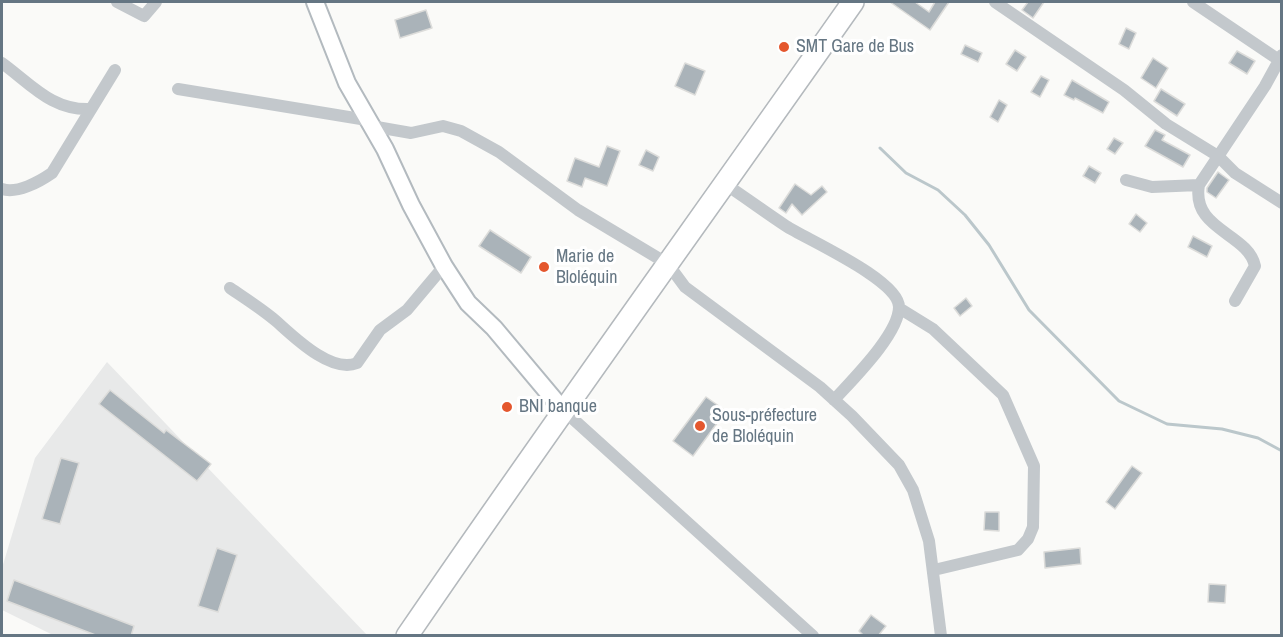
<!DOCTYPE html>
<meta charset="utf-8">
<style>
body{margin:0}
#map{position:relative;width:1283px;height:637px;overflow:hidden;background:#fafaf8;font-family:"Archivo Narrow",sans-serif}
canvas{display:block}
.frame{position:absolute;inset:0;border:3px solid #657683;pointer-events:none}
</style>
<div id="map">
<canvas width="1283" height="637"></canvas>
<div class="frame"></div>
</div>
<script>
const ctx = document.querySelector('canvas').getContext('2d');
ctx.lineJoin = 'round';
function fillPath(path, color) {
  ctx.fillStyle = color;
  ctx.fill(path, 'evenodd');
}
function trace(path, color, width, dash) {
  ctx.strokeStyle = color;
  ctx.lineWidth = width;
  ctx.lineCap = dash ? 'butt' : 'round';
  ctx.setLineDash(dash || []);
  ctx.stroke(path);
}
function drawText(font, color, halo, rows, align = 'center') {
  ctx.font = font + ' "Archivo Narrow",sans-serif';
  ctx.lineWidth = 6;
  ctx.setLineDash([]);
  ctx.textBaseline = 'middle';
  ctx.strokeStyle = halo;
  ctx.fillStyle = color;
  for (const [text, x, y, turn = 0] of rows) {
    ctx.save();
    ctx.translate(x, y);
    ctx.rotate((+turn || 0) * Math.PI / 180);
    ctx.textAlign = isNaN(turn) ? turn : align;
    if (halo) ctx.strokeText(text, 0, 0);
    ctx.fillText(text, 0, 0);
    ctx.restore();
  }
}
const built = new Path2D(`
 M 107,362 L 367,635 L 53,635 L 2,610 L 2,568 L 35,458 Z`);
const stream = new Path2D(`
 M 880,148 L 906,173 L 938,190 L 965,215 L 989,245 L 1029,310 L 1119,401 L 1167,424 L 1222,429 L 1258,438 L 1282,451
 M 1282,544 L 1282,560
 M 2,635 L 2,636`);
const building = new Path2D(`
 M 890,2 L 915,2 L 929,12 L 935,2 L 949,2 L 930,30 Z
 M 1028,2 L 1044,2 L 1033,18 L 1022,10 Z
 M 426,10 L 432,28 L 400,38 L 395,20 Z
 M 1126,28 L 1136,33 L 1129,49 L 1119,44 Z
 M 965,45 L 982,53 L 978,62 L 961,54 Z
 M 1015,50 L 1026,57 L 1017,71 L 1006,64 Z
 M 1237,51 L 1255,61 L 1247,74 L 1229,63 Z
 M 1153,58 L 1168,68 L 1156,88 L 1141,78 Z
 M 685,63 L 705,71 L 695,95 L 675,86 Z
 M 1041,76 L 1049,80 L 1040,97 L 1031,92 Z
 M 1072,80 L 1109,102 L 1103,113 L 1075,98 L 1074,100 L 1064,95 Z
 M 1161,89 L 1185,104 L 1177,116 L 1154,101 Z
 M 999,100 L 1007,105 L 998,122 L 990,117 Z
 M 1155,130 L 1165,135 L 1162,140 L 1190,155 L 1183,167 L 1145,146 Z
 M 1114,138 L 1123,143 L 1115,154 L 1107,149 Z
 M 607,146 L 620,151 L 607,186 L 585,178 L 582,187 L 567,181 L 575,158 L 599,167 Z
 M 646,150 L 659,157 L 653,171 L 639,165 Z
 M 1089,166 L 1101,173 L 1095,183 L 1083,176 Z
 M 1218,172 L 1229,180 L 1216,198 L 1207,192 L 1207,188 Z
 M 795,184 L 811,195 L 822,186 L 827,192 L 802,215 L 792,204 L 786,213 L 779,208 Z
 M 1136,214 L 1147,223 L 1140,232 L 1129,224 Z
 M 490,230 L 531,257 L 521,273 L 479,246 Z
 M 1193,236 L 1212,246 L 1207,257 L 1188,247 Z
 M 966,298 L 972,306 L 960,316 L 954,308 Z
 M 110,390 L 164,433 L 166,430 L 211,464 L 197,481 L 99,404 Z
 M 706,397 L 726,411 L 693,456 L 673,441 Z
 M 61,458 L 79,463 L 60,524 L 42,519 Z
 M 1132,466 L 1142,473 L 1115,509 L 1106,502 Z
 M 985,512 L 999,512 L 999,531 L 984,530 Z
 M 217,548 L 237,555 L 218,612 L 198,606 Z
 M 1080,548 L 1081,564 L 1045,568 L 1044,552 Z
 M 14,580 L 134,626 L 131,636 L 98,636 L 7,601 Z
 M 1209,584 L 1226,585 L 1225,603 L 1208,602 Z
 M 871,615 L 886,626 L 878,636 L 864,636 L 859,631 Z`);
const street = new Path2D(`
 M 117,2 L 144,16 L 156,2
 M 995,2 L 1124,90 L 1166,124 L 1218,156 L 1235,173 L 1282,203
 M 1193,2 L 1282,62
 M 2,63 C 31,84 52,111 91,109
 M 178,89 L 367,120
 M 371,126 L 411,133 L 443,126 L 461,131 L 499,152 L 578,210 L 668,264 L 685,287 L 820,387 L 852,416 L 899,465 L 913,490 L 929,541 L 941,636
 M 1126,180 L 1152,187 L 1199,185
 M 725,184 C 746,198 765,212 786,226 C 808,240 899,280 899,307 C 899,334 852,380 834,400
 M 2,189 C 17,194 39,182 52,173 L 115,70
 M 230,288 C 246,299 262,309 276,321 C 293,336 331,374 357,363 L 380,330 L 407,310 L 444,266
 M 1235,301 L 1255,266 C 1248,233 1191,230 1199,185 L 1265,86 L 1282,55
 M 899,308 L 933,329 L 1003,395 L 1034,466 L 1033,527 L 1028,539 L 1018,550 L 934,570
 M 562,409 L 813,636`);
const secondary = new Path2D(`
 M 315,2 L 347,83 L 385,149 L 411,205 L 444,266 L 468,303 L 494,328 L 562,409`);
const highway = new Path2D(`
 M 407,636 C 553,422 705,213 853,2`);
const markers = [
 [784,47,6,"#e4572e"],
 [544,267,6,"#e4572e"],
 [507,407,6,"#e4572e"],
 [700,426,6,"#e4572e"]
];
const poiNames = [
 ["SMT Gare de Bus",796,47],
 ["Marie de",556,257],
 ["Bloléquin",556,278],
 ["BNI banque",519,407],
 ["Sous-préfecture",712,416],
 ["de Bloléquin",712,437]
];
fillPath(built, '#e8e9e9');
trace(stream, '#bbc7cb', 3);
fillPath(building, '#aab3b9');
trace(building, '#dcdcda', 1.5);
trace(secondary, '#b3babf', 20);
trace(highway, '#b4b9bd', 24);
trace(street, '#c3c8cc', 12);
trace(secondary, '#fff', 16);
trace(highway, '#fff', 21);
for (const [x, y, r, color] of markers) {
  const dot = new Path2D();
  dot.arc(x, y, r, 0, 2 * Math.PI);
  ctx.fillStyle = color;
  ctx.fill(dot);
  trace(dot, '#fff', 2);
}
drawText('18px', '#657683', '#fff', poiNames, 'left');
</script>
